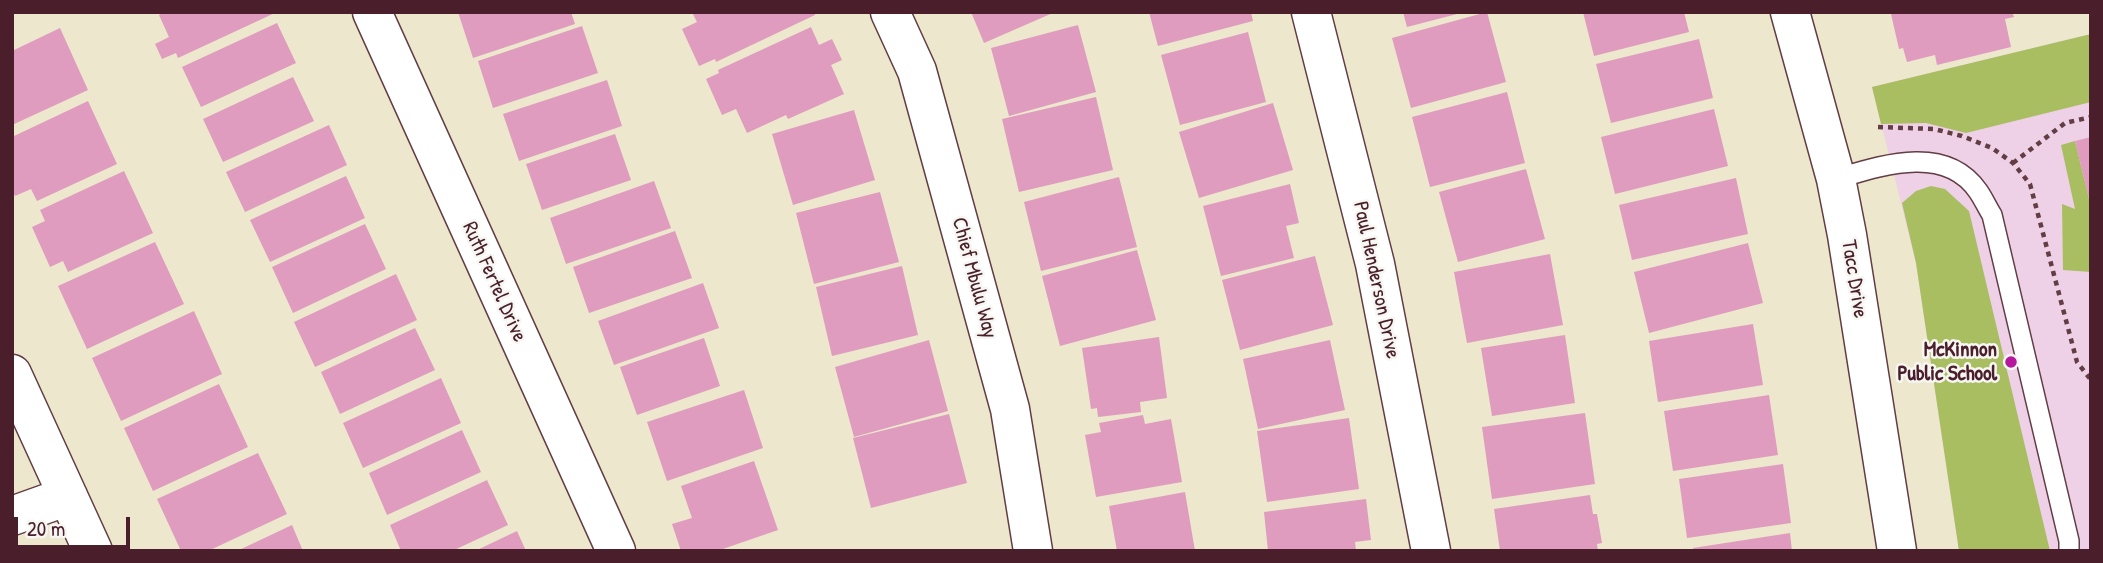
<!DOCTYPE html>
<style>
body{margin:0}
#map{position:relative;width:2103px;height:563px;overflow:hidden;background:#ece7cd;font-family:"Patrick Hand",sans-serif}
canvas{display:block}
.frame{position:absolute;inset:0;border:14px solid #4a1f2b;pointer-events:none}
.scale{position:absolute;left:14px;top:517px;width:116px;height:32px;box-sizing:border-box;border:4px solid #4a1f2b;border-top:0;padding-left:9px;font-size:21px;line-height:24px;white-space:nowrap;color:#4a1f2b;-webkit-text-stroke:5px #f6f6f2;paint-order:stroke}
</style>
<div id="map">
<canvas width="2103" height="563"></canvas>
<div class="frame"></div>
<div class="scale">20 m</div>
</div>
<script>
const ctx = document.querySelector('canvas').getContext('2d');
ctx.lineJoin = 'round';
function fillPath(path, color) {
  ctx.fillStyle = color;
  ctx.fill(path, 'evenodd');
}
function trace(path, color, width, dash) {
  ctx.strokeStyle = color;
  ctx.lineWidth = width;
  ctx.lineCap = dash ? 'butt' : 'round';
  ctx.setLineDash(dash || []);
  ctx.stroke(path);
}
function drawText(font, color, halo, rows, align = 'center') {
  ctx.font = font + ' "Patrick Hand",sans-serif';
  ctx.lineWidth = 5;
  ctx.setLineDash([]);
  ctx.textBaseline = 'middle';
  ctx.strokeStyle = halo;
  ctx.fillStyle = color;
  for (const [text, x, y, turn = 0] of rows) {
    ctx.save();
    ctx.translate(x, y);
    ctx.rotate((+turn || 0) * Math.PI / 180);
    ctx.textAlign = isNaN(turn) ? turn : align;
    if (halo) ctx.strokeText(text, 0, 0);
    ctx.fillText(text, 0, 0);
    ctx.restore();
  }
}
const built = new Path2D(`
 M 2091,34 L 2091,551 L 1959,551 L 1916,263 L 1872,87 Z`);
const green = new Path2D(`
 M 2091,34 L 2091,102 L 1966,133 L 1926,123 L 1881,124 L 1872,87 Z
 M 2075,141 L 2091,207 L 2091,272 L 2063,270 L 2062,204 L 2075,209 L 2061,145 Z
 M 1931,186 L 1945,189 L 1969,211 L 2050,551 L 1959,551 L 1916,263 L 1902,203 L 1916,191 Z`);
const building = new Path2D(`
 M 164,12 L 277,12 L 178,58 L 176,53 L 162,59 L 155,44 L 169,37 L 159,15 Z
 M 458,12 L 571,12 L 575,24 L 473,58 Z
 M 692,12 L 814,12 L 815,15 L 716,62 L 715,59 L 699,66 L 682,29 L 697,22 Z
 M 971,12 L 1055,12 L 984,43 Z
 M 1149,12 L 1251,12 L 1253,21 L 1158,46 Z
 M 1403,12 L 1461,12 L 1461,13 L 1407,27 Z
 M 1487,12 L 1506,82 L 1411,108 L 1392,38 Z
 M 1583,12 L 1684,12 L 1689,32 L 1594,56 Z
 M 1900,12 L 2012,12 L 2014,17 L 2005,19 L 2011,47 L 1937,65 L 1935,55 L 1907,62 L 1903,48 L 1899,49 L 1891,14 Z
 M 277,23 L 296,63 L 201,107 L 182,67 Z
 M 1078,25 L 1096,92 L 1009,116 L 991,48 Z
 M 582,26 L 598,73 L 493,108 L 478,61 Z
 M 811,27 L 819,45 L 832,39 L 842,60 L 831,65 L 844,94 L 788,119 L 786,115 L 747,133 L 736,109 L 722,115 L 706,79 L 719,73 L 718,70 Z
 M 60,28 L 88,90 L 12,125 L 12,51 Z
 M 1248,32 L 1266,102 L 1180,125 L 1161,55 Z
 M 1699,39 L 1713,98 L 1611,123 L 1596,64 Z
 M 293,77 L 314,121 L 223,162 L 203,119 Z
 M 607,80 L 622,126 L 519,161 L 503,114 Z
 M 1507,92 L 1525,163 L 1430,187 L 1412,117 Z
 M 1096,97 L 1113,170 L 1019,192 L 1002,119 Z
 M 88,101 L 117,164 L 37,201 L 31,189 L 15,196 L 12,190 L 12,137 Z
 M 1273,103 L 1293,170 L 1199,198 L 1179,132 Z
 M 1714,109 L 1728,166 L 1615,194 L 1601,137 Z
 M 854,110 L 875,180 L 793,205 L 772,134 Z
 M 329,125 L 347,165 L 245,212 L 226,172 Z
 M 615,134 L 631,180 L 542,210 L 526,164 Z
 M 2091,137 L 2091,202 L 2090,203 L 2075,141 Z
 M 1526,169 L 1545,239 L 1458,262 L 1439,192 Z
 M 124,171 L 153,233 L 68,272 L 63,261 L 50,267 L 32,227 L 45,221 L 40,210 Z
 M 346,176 L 365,218 L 270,262 L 250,220 Z
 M 1119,177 L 1137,247 L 1041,271 L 1024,202 Z
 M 1736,178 L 1748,234 L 1632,260 L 1619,205 Z
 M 654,181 L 671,228 L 566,264 L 550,218 Z
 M 1290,184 L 1299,223 L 1286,226 L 1294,258 L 1221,276 L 1203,206 Z
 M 880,192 L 899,262 L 814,284 L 796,213 Z
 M 365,224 L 386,269 L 293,313 L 272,267 Z
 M 675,231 L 692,278 L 589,313 L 573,267 Z
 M 155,242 L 184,304 L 87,349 L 58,286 Z
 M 1748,243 L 1763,303 L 1649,333 L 1634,272 Z
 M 1137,250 L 1156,320 L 1060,346 L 1042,276 Z
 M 1550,254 L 1563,325 L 1467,343 L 1454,272 Z
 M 1315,256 L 1333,325 L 1240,350 L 1222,280 Z
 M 902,266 L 918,335 L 832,356 L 816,287 Z
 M 396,274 L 417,320 L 315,367 L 294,322 Z
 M 703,283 L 719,328 L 614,365 L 598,321 Z
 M 194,311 L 222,374 L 121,421 L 92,358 Z
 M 1753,324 L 1763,385 L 1658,402 L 1649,341 Z
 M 415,328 L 435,370 L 340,414 L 321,372 Z
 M 1565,335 L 1575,403 L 1492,416 L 1481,348 Z
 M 1159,337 L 1167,398 L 1140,402 L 1141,412 L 1098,417 L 1097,408 L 1091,409 L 1082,348 Z
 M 704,338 L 720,386 L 637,415 L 620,367 Z
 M 929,340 L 948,411 L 854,437 L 835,367 Z
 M 1330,340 L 1345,410 L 1258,429 L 1243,359 Z
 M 441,378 L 461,423 L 363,468 L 343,423 Z
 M 219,384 L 248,447 L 153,491 L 124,428 Z
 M 744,390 L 763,448 L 667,481 L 647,422 Z
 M 1769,395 L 1778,455 L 1673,471 L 1664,411 Z
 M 1585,413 L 1595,484 L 1492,499 L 1482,427 Z
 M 949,414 L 967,483 L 871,508 L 853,438 Z
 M 1143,415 L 1145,424 L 1171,419 L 1182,482 L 1096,497 L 1085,435 L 1101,432 L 1099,423 Z
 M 1349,418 L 1359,489 L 1267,502 L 1257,431 Z
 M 462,430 L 481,472 L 387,515 L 369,473 Z
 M 258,453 L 287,514 L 208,551 L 181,551 L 157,499 Z
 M 754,461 L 778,530 L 717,551 L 681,551 L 672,524 L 692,518 L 681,486 Z
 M 1783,464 L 1791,523 L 1687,538 L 1679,479 Z
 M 487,480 L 508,525 L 452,551 L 401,551 L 390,525 Z
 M 1185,492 L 1195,551 L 1117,551 L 1109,506 Z
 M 1590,495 L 1593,514 L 1597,514 L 1602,543 L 1597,544 L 1598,551 L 1500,551 L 1494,509 Z
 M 1366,499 L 1371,540 L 1355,542 L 1356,551 L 1268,551 L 1264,512 Z
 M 292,525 L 303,551 L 237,551 Z
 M 517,531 L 526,551 L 475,551 Z
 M 1790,533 L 1792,551 L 1694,551 L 1693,548 Z`);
const path = new Path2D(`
 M 1878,127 L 1934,129 L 1962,136 L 1992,148 L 2013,163 L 2030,184 L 2077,362 L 2091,380
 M 2013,163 L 2065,123 L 2091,117`);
const lane = new Path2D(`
 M 1836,179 C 1880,166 1945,143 1978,191 C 1983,198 1987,207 1992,215 L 2069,541 L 2069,551`);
const street = new Path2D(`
 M 372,12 L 616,551
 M 890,12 L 917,71 L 1010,409 L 1033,551
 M 1311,12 L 1375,264 L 1431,551
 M 12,374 L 93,551
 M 12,516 L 68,496`);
const secondary = new Path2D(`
 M 1790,12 L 1836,179 L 1847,235 L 1897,551`);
const markers = [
 [2011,362,7,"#b5179e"]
];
const streetNames = [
 ["Chief Mbulu Way",974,278,75],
 ["Tacc Drive",1854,279,81],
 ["Paul Henderson Drive",1376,280,78],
 ["Ruth Fertel Drive",494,282,66]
];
const poiNames = [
 ["McKinnon",1997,350],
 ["Public School",1997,374]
];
fillPath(built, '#eed0e7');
fillPath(green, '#a9bd61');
fillPath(building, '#df9cbf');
trace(lane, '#623d43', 22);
trace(street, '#623d43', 41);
trace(secondary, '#623d43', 41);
trace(path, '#623d43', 4.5, [5, 5]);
trace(lane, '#fff', 19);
trace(street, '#fff', 38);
trace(secondary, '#fff', 38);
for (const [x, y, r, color] of markers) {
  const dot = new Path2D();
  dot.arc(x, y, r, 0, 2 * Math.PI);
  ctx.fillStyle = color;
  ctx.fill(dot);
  trace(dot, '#f6f6f2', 2.5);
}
drawText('21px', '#4a1f2b', '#f6f6f2', streetNames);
drawText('bold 21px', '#4a1f2b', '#f6f6f2', poiNames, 'right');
</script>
